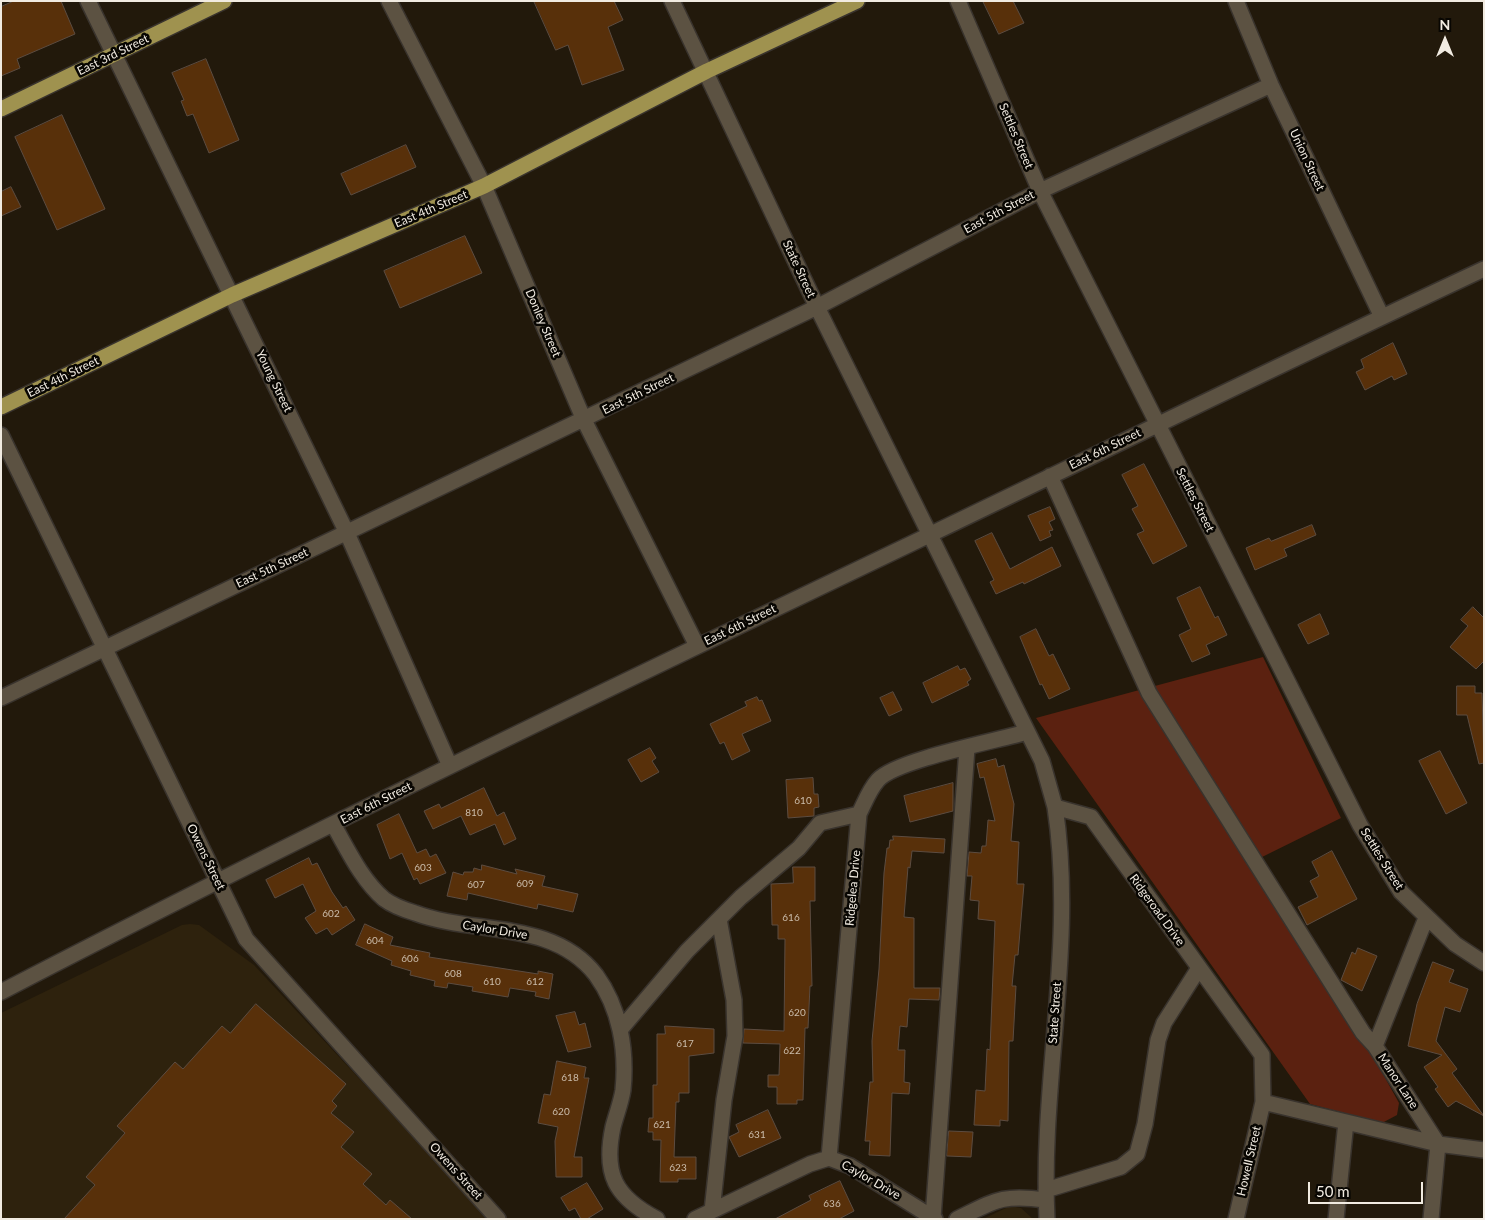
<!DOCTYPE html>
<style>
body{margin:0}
#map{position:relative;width:1485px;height:1220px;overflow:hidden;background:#22190b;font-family:Lato,sans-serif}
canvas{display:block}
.frame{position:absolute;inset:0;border:2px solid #f1ebe1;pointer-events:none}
.north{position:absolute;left:1420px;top:15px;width:50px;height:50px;-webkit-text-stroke:4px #080602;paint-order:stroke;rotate:0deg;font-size:14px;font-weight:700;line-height:20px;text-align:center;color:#f1ebe1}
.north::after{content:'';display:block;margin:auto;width:18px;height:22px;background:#f1ebe1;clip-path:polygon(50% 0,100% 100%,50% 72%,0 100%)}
.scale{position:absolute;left:1308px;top:1182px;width:115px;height:22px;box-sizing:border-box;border:2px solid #f1ebe1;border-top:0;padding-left:6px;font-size:15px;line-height:18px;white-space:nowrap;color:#f1ebe1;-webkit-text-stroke:4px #080602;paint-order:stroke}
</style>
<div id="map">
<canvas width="1485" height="1220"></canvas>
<div class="frame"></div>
<div class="north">N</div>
<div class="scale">50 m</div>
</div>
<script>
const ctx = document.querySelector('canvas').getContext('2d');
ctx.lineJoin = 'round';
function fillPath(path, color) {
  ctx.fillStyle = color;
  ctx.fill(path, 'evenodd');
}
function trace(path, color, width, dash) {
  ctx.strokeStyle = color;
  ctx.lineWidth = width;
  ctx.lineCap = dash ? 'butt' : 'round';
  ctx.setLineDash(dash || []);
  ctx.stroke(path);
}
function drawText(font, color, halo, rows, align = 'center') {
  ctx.font = font + ' Lato,sans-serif';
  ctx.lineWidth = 5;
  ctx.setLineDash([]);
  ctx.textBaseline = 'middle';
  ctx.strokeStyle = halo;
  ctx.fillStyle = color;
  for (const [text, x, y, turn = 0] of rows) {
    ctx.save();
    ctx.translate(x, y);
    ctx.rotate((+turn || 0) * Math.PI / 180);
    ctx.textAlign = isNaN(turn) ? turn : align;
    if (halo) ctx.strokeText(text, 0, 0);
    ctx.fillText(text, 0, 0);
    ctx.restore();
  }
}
const built = new Path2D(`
 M 190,924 L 199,925 L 254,965 L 467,1195 L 486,1219 L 1,1219 L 1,1013 L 182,925 Z
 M 1010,1206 L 1021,1208 L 1033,1219 L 983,1219 Z`);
const green = new Path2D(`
 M 1263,657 L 1341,818 L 1258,859 L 1151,687 Z
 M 1143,689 L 1367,1045 L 1399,1103 L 1397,1115 L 1382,1123 L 1310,1104 L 1036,718 Z`);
const building = new Path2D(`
 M 14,1 L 61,1 L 75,34 L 17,59 L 20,68 L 1,76 L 1,7 Z
 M 534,1 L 614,1 L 623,20 L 608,27 L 624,70 L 582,85 L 568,45 L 556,50 Z
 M 983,1 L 1013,1 L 1024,23 L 999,34 Z
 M 206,59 L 239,140 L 209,153 L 193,114 L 187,116 L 181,101 L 184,100 L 172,73 Z
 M 62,115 L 105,209 L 57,230 L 15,137 Z
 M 406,145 L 416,167 L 351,195 L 341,174 Z
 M 11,187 L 21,207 L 1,216 L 1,192 Z
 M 465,236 L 482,273 L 400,308 L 384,271 Z
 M 1393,343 L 1407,374 L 1394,380 L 1392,376 L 1365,390 L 1356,372 L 1364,368 L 1361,360 Z
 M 1144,464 L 1187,546 L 1153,564 L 1137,534 L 1144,531 L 1132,509 L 1138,506 L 1122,475 Z
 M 1050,507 L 1055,519 L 1049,522 L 1053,530 L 1049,531 L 1051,536 L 1040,541 L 1028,516 Z
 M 1312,525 L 1316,535 L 1284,549 L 1287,556 L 1255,570 L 1246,548 L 1269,538 L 1271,541 Z
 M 992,533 L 1010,569 L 1052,547 L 1061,566 L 1024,584 L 1023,582 L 996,594 L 990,582 L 994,580 L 975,541 Z
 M 1200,587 L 1215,618 L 1218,616 L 1227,635 L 1206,645 L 1210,654 L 1192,662 L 1179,635 L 1191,629 L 1177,598 Z
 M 1473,607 L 1484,618 L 1484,661 L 1476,669 L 1450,647 L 1468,626 L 1461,620 Z
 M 1320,614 L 1329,634 L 1308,644 L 1298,625 Z
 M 1036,629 L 1049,656 L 1053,654 L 1070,689 L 1049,699 L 1042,684 L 1040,685 L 1020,637 Z
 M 958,666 L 960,670 L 965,668 L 971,679 L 967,682 L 969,685 L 932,703 L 923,683 Z
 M 1457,686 L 1475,686 L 1475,693 L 1482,693 L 1484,763 L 1479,764 L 1467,715 L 1457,715 Z
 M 893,692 L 902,710 L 889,716 L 880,698 Z
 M 757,697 L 759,701 L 762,700 L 771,721 L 742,734 L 750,751 L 732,760 L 724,742 L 720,744 L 710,724 L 747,706 L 745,702 Z
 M 650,748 L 656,758 L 652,761 L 659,772 L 641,782 L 628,760 Z
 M 1440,751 L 1467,803 L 1446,814 L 1419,761 Z
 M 996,759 L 998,767 L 1004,765 L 1014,804 L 1011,841 L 1019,842 L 1017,884 L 1024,884 L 1018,955 L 1015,955 L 1012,986 L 1016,986 L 1013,1041 L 1009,1041 L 1008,1121 L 1000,1120 L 1000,1126 L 974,1125 L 976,1090 L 985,1091 L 987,1049 L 990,1050 L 995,921 L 978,919 L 979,901 L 970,900 L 972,876 L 967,876 L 969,852 L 981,853 L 982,846 L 986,846 L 988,820 L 995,821 L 984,777 L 980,778 L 977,764 Z
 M 813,778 L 814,794 L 818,794 L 819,807 L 814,808 L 814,816 L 788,818 L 786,780 Z
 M 953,783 L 953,811 L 910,822 L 904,796 Z
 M 484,788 L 497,816 L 504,812 L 516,839 L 504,845 L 495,824 L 470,835 L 461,816 L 433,829 L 424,811 L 439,804 L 441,808 Z
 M 399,814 L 417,853 L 426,849 L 430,857 L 436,854 L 446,873 L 420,884 L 417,878 L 414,880 L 402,853 L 390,859 L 377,825 Z
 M 893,836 L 945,839 L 944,853 L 912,851 L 910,868 L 908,867 L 904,917 L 914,918 L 914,988 L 940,988 L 939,1000 L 909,999 L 907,1027 L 900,1026 L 898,1050 L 905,1050 L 904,1082 L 910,1083 L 909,1094 L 892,1093 L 890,1156 L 869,1155 L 870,1141 L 865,1141 L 870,1082 L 873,1082 L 872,1041 L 879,969 L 884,873 L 887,848 L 889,848 L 890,840 L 893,840 Z
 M 1332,851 L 1357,899 L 1307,925 L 1298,907 L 1318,897 L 1310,881 L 1319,876 L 1312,862 Z
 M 309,858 L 312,865 L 317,863 L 332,892 L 343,908 L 346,906 L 355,920 L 332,935 L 327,928 L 316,934 L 305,918 L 316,911 L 303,884 L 275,898 L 266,880 Z
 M 482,865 L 517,874 L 515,869 L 545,876 L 542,886 L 578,894 L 573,912 L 538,904 L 537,909 L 468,893 L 467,900 L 447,896 L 453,872 L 463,875 L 464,872 L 473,872 L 474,868 L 481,870 Z
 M 793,867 L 815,867 L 815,901 L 810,901 L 812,986 L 810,986 L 808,1028 L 805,1028 L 803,1100 L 797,1100 L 797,1104 L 777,1104 L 777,1087 L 768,1087 L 768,1075 L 779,1075 L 780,1044 L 743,1043 L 744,1029 L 784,1031 L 785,939 L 778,939 L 778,925 L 772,925 L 771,884 L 793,883 Z
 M 365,924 L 393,937 L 390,945 L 430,953 L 429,957 L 538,974 L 538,971 L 553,974 L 549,999 L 535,996 L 536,992 L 510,988 L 508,997 L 472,991 L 473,987 L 448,983 L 447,988 L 434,986 L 435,981 L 410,975 L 411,971 L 391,965 L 392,961 L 356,945 Z
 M 1358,948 L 1377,956 L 1362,991 L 1341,980 L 1352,952 L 1355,954 Z
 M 1433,962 L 1454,970 L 1449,982 L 1468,989 L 1460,1012 L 1445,1007 L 1436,1041 L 1457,1069 L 1452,1073 L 1484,1116 L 1456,1101 L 1448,1107 L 1435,1089 L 1438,1087 L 1424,1067 L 1442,1055 L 1408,1046 L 1417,1004 Z
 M 256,1004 L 346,1084 L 332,1101 L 337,1106 L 331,1113 L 354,1132 L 341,1147 L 372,1174 L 363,1184 L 386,1205 L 390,1200 L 412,1219 L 64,1219 L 95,1185 L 86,1177 L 125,1133 L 117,1126 L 175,1062 L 183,1069 L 222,1026 L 230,1033 Z
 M 575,1012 L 579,1025 L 585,1023 L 591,1047 L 568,1052 L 556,1016 Z
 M 665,1026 L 714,1029 L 714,1053 L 689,1056 L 689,1093 L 679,1093 L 679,1102 L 676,1102 L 674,1157 L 696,1157 L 696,1179 L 678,1179 L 678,1182 L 660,1182 L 661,1140 L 653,1140 L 653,1132 L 648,1132 L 649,1118 L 653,1118 L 653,1085 L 657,1085 L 657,1034 L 665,1034 Z
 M 557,1061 L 586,1067 L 584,1078 L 589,1078 L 574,1157 L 582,1157 L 582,1177 L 556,1177 L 555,1141 L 558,1127 L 538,1123 L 544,1094 L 550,1095 Z
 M 768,1110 L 781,1138 L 739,1157 L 729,1137 L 739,1132 L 736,1125 Z
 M 949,1131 L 973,1132 L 971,1157 L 947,1156 Z
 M 840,1181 L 854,1211 L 839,1219 L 775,1219 L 811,1200 L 809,1196 Z
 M 587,1183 L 603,1209 L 587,1219 L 581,1219 L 575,1208 L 569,1211 L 561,1198 Z`);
const minor = new Path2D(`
 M 88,1 L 347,533 L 450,766
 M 389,1 L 484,186 L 584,420 L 697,646
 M 672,1 L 817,307 L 1042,761 L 1055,807 L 1091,817 L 1262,1055 L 1263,1102 L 1236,1219
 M 958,1 L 1040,191 L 1360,825 L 1401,892 L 1455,944 L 1484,963
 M 1236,1 L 1271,85 L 1382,317
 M 1,435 L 246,939 L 498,1219
 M 1050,476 L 1149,693 L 1363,1033 L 1375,1046
 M 1,698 L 817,307 L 1040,191 L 1271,85
 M 333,824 C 348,850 361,879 384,899 C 392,905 405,910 415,913 C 474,935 553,919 596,975 C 620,1008 627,1050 623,1090 C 621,1103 616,1115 613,1127 C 603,1174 615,1197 657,1219
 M 1426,918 L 1375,1046 L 1438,1144 L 1431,1219
 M 1,992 C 305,834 614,686 923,538 C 1110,448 1296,357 1484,269
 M 620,1030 L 687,951 L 741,897 L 799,848 L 820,823 L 859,814
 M 1263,1102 L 1438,1144 L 1484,1150
 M 829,1158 L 859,814 C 865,802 869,790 878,780 C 896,760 996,741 1027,732
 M 1046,1190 L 1121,1167 L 1137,1154 L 1145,1124 L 1158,1040 L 1164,1023 L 1199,968
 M 712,1211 L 724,1100 L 735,1036 L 734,1000 L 719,919
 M 933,1218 L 967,748
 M 695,1219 L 810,1164 L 829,1158 L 850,1166 L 935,1219
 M 957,1219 C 996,1200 1002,1194 1046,1200
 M 1047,1219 C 1040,1082 1076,944 1055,807
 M 1336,1219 L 1346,1122`);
const major = new Path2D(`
 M 1,109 L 224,1
 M 1,407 L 232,295 L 484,186 L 707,71 L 857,1`);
const numberNames = [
 ["610",803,801],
 ["810",474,813],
 ["603",423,868],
 ["609",525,884],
 ["607",476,885],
 ["602",331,914],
 ["616",791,918],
 ["604",375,941],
 ["606",410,959],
 ["608",453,974],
 ["610",492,982],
 ["612",535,982],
 ["620",797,1013],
 ["617",685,1044],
 ["622",792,1051],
 ["618",570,1078],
 ["620",561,1112],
 ["621",662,1125],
 ["631",757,1135],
 ["623",678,1168],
 ["636",832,1204]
];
const streetNames = [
 ["East 3rd Street",113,55,-26],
 ["Settles Street",1016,136,67],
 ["Union Street",1307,160,65],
 ["East 4th Street",431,209,-23],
 ["East 5th Street",999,212,-28],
 ["State Street",799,269,65],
 ["Donley Street",543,323,67],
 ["East 4th Street",63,377,-26],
 ["Young Street",274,381,64],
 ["East 5th Street",638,394,-26],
 ["East 6th Street",1105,449,-26],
 ["Settles Street",1195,500,63],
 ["East 5th Street",272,568,-25],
 ["East 6th Street",740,625,-26],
 ["East 6th Street",376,803,-27],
 ["Owens Street",206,857,64],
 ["Settles Street",1382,859,58],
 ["Ridgelea Drive",853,888,-85],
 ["Ridgeroad Drive",1157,910,54],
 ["Caylor Drive",495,930,9],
 ["State Street",1055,1013,-86],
 ["Manor Lane",1398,1081,57],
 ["Howell Street",1249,1161,-77],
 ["Owens Street",456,1171,48],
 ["Caylor Drive",871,1180,30]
];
fillPath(built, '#2e220d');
fillPath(green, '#5b2110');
fillPath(building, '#58300a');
trace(building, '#5c4c41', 1);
trace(minor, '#39332d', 18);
trace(major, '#39332d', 18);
trace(minor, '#5c5242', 15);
trace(major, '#9f924f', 15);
drawText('10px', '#cbbcab', null, numberNames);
drawText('12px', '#f1ebe1', '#080602', streetNames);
</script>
